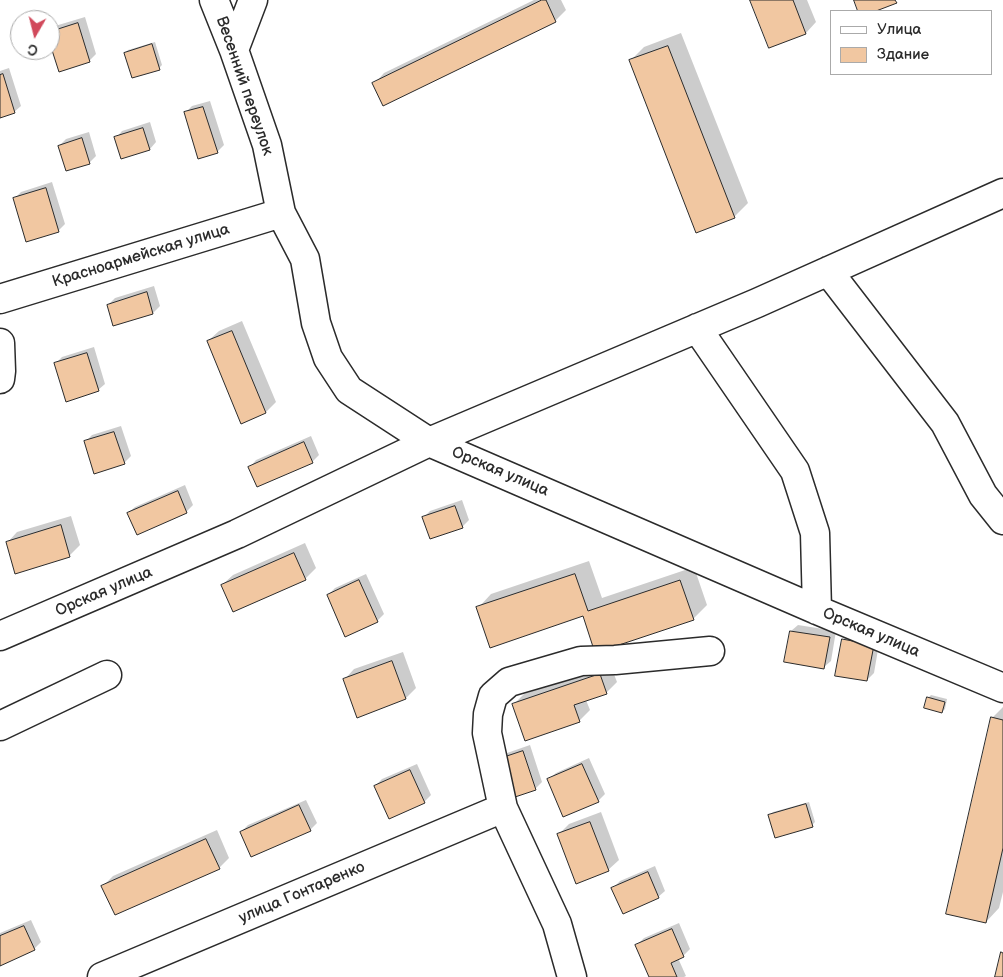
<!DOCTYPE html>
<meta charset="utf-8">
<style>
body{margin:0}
#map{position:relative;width:1003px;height:977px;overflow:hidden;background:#fff;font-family:"Balsamiq Sans",sans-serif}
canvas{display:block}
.legend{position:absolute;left:830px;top:10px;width:162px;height:65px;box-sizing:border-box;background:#fff;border:1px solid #aaa;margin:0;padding:6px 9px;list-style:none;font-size:15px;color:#2b2b2b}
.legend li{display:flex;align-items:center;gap:10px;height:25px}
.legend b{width:25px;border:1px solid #aaa}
.north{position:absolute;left:10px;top:10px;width:50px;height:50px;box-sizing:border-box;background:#fff;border:1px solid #aaa;border-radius:50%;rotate:188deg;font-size:14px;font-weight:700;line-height:20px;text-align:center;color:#2b2b2b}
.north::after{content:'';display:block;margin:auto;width:18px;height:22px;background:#d1495b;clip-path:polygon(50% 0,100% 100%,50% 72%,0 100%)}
</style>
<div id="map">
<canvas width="1003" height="977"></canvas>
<ul class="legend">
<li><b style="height:6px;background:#fff"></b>Улица</li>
<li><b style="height:14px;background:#f1c7a1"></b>Здание</li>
</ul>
<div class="north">С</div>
</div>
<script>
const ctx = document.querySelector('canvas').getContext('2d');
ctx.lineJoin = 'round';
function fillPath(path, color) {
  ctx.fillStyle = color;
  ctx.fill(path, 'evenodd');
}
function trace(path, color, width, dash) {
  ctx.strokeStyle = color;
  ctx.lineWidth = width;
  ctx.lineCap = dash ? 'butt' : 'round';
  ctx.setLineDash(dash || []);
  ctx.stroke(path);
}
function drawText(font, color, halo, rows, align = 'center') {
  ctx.font = font + ' "Balsamiq Sans",sans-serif';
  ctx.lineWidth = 4;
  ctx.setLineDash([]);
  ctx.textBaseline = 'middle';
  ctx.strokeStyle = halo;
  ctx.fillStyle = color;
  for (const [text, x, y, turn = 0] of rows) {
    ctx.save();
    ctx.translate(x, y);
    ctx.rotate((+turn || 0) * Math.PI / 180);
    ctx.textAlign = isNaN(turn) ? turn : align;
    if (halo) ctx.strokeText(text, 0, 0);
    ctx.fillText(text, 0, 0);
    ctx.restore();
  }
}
const shadow = new Path2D(`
 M 534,0 L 561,0 L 566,10 L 555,21 L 374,84 L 384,73 Z
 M 751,0 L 807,0 L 816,22 L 806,33 L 769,47 Z
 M 85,17 L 96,54 L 89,61 L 50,40 L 50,31 L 55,26 Z
 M 681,33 L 748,203 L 734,217 L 630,61 L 644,47 Z
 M 155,42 L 162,65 L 159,68 L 125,53 L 128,50 Z
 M 9,68 L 21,106 L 14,112 L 0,117 L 0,71 Z
 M 210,101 L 224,145 L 217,152 L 185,113 L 192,106 Z
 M 150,122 L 156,142 L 150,149 L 122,158 L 116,138 L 122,131 Z
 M 89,132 L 96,156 L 89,163 L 59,146 L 66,139 Z
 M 52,182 L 65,224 L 58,231 L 14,199 L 21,192 Z
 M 154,286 L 160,306 L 153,313 L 114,325 L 108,305 L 115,298 Z
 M 242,321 L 276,402 L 266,412 L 208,341 L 219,331 Z
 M 94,347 L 105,384 L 98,390 L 55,364 L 62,357 Z
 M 121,426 L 131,456 L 124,463 L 86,441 L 92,435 Z
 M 311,436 L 319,455 L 312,462 L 258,485 L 250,467 L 256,460 Z
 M 185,485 L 193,505 L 187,511 L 137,533 L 128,513 L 135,507 Z
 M 462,500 L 469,520 L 462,527 L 424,517 L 430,511 Z
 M 71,516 L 80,545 L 70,555 L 7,543 L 17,532 Z
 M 305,543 L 316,568 L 305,579 L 222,585 L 233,575 Z
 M 589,561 L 602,598 L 694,567 L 707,605 L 693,619 L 583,615 L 478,608 L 491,594 Z
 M 366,574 L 384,614 L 377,621 L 328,595 L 335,588 Z
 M 798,625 L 836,631 L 831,661 L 824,667 L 791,631 Z
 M 849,633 L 880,638 L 874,673 L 867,680 L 843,640 Z
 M 403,652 L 416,688 L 406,698 L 344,680 L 354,669 Z
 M 610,664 L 617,682 L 606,693 L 586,700 L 590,710 L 579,721 L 514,704 L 524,694 Z
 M 931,695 L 947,699 L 945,709 L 942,712 L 928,698 Z
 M 1003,707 L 1003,892 L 999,908 L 986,922 L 992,718 Z
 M 530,745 L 542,782 L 535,789 L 500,760 L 507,753 Z
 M 589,758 L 605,794 L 598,801 L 549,779 L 556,773 Z
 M 417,764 L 431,795 L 424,802 L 375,786 L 382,779 Z
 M 306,800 L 317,823 L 310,830 L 241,832 L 248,825 Z
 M 809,802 L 815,822 L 812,825 L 770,815 L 773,812 Z
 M 601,812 L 619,860 L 608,870 L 559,834 L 569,824 Z
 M 217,830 L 229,858 L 219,868 L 103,886 L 113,876 Z
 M 655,866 L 665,891 L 658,897 L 613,888 L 620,881 Z
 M 31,920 L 41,942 L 34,949 L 0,964 L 0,933 Z
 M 679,923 L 690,949 L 683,956 L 678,958 L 686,976 L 684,977 L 650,977 L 637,945 L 644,938 Z`);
const building = new Path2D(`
 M 542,0 L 546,0 L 556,22 L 383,106 L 372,83 Z
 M 750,0 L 793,0 L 806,34 L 769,48 Z
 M 854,0 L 895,0 L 897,3 L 876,11 L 858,11 Z
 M 78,23 L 90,62 L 59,72 L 50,44 L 50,32 Z
 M 152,44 L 160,70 L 132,78 L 124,53 Z
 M 668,46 L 735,218 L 696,233 L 629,60 Z
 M 3,74 L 15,113 L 0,118 L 0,75 Z
 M 203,107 L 218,153 L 198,159 L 184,112 Z
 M 143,128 L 150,150 L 121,159 L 114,137 Z
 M 82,138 L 90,164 L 66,171 L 58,146 Z
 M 46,188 L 59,232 L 26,242 L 13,198 Z
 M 147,292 L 153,314 L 113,326 L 107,305 Z
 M 232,331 L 266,413 L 241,424 L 207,341 Z
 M 87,353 L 99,391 L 66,402 L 54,363 Z
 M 114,432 L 125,464 L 94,474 L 84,441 Z
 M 304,442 L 313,463 L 257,487 L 248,467 Z
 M 178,491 L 187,513 L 137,535 L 127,513 Z
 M 455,506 L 463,528 L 430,539 L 422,517 Z
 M 61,525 L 70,557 L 15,574 L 6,542 Z
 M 294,553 L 306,580 L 233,612 L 221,585 Z
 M 575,574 L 588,611 L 680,580 L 694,620 L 595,653 L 583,616 L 490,648 L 476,607 Z
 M 359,580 L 378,622 L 345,637 L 327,595 Z
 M 790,631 L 830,637 L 824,669 L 784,662 Z
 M 842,639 L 874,645 L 867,681 L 835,676 Z
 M 392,661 L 406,699 L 357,718 L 343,679 Z
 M 600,674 L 607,694 L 574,705 L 580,722 L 525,741 L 512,704 Z
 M 927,697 L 945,702 L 942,713 L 924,708 Z
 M 991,717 L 1003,720 L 1003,848 L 986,923 L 946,914 Z
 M 523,751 L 536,790 L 512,798 L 499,759 Z
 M 582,764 L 599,802 L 563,817 L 547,779 Z
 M 410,770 L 425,803 L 389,819 L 374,786 Z
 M 806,804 L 813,827 L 775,838 L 768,815 Z
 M 299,805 L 311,831 L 251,857 L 240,832 Z
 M 590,822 L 609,871 L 576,884 L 557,834 Z
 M 206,839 L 220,869 L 115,915 L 101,886 Z
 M 648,872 L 659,898 L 623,914 L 611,888 Z
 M 24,926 L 35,950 L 0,966 L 0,936 Z
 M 672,929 L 684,957 L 671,963 L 677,977 L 649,977 L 635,945 Z
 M 1001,952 L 1003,953 L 1003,977 L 995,977 Z`);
const minor = new Path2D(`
 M 214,0 L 234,50 L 267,145 L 281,213 L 305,259 L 316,323 L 328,358 L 349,390 L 429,442 L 817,610 L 1003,688
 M 234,50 L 253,0
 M 828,271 L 945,423 L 983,495 L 1003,520
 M 0,299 L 281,213
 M 697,328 L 795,471 L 815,533 L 817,610
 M 0,343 L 1,371 L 0,379
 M 0,636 L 237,534 L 429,442 L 757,303 L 1003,193
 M 0,726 L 107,675
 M 102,977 L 503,808
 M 572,977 L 557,924 L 503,808 L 487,733 L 488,714 L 493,696 L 509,682 L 581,661 L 615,660 L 710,651`);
const streetNames = [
 ["Весенний переулок",244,86,71],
 ["Красноармейская улица",141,256,-17],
 ["Орская улица",500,472,23],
 ["Орская улица",104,592,-23],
 ["Орская улица",871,633,23],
 ["улица Гонтаренко",302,893,-23]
];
fillPath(shadow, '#0003');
fillPath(building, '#f1c7a1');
trace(building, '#2b2b2b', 1);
trace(minor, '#2b2b2b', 31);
trace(minor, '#fff', 28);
drawText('16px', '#2b2b2b', '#fff', streetNames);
</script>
